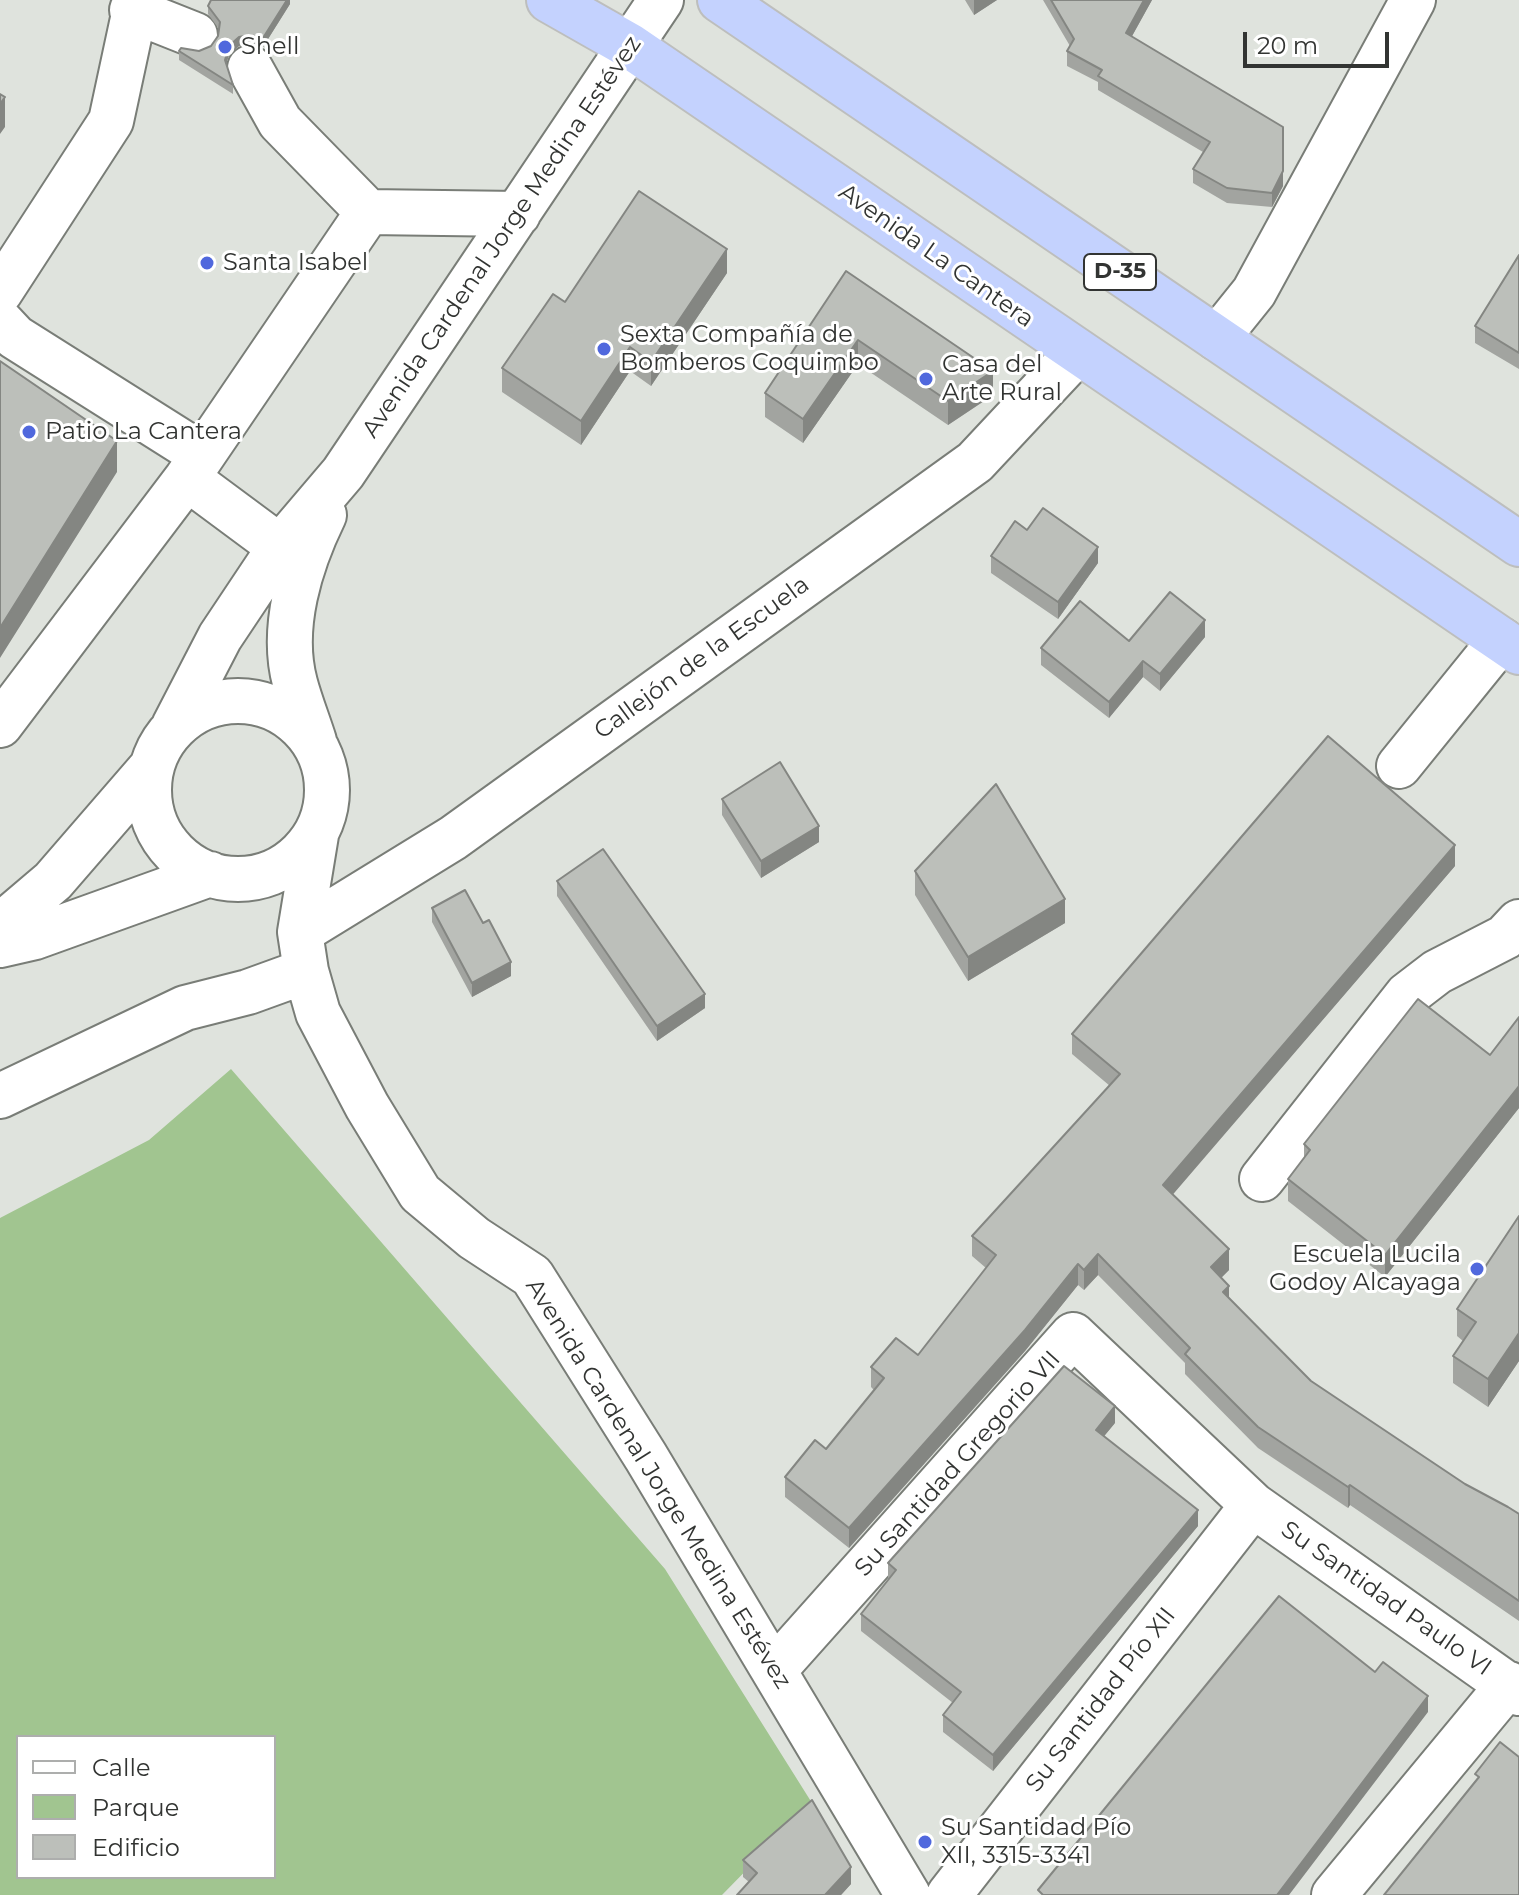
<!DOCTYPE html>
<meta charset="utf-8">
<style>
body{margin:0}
#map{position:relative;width:1519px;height:1895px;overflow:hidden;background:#dfe3dd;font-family:Montserrat,sans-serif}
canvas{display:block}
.legend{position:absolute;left:16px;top:1735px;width:260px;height:144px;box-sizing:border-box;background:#fff;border:2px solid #adaead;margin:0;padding:10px 14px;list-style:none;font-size:24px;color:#323432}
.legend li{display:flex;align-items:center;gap:16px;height:40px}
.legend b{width:40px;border:2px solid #adaead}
.scale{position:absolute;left:1243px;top:32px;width:146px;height:36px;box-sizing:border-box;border:4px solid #323432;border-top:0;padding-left:10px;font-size:24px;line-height:28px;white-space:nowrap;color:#323432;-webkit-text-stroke:6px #fff;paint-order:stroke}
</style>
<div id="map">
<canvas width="1519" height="1895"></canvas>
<ul class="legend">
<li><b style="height:10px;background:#fff"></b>Calle</li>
<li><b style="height:22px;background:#a1c590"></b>Parque</li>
<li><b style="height:22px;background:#bcbfba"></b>Edificio</li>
</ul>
<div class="scale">20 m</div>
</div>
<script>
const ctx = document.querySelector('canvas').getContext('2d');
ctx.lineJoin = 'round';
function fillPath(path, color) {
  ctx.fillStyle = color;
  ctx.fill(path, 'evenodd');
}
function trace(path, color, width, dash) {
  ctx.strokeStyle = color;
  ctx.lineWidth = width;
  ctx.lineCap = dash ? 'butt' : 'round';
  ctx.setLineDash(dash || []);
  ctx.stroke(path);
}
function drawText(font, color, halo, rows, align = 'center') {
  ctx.font = font + ' Montserrat,sans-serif';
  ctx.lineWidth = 6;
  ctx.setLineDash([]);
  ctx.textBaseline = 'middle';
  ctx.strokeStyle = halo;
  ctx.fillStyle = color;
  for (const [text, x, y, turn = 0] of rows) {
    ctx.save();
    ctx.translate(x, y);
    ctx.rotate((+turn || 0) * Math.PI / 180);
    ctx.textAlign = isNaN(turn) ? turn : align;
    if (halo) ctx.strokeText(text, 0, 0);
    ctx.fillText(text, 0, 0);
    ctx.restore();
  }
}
const green = new Path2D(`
 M 231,1069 L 665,1569 L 812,1803 L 722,1895 L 0,1895 L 0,1218 L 149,1140 ZM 18,1737 L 274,1737 L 274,1877 L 18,1877 Z`);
const minor = new Path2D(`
 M 132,10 L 195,35
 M 250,68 L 280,122 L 368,212 L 518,214
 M 0,292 L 111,121 L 137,0
 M 0,321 L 15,337 L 202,455
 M 1217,338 L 1254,292 L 1413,0
 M 280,547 L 187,478 L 368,212
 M149 790a89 89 0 1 1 178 0a89 89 0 1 1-178 0Z
 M 0,725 L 187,478
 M 174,726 L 220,637 L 280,547 L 343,473 L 661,0
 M 314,741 C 308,722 300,702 295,683 C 280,628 300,564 324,515
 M 1399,766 L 1501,640
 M 316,835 L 300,932 L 306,971 L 318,1013 L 367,1106 L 420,1193 L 474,1238 L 532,1276 L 646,1457 L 908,1895
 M 0,926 L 53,881 L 150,769
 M 300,932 L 453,838 L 975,462 L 1077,353
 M 0,945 L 35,937 L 210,874
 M 0,1096 L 185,1008 L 248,992 L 306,971
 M 1262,1179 L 1407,995 L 1437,972 L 1505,937 L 1519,922
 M 774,1670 L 1073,1335 L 1253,1505 L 1519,1693
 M 949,1895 L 1253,1505
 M 1334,1895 L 1509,1684`);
const highway = new Path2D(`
 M 549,0 L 630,46 L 1519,652
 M 720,0 L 1519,544`);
const wall = new Path2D(`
 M 290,0 L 290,4 L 263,47 L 250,43 L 239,46 L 229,55 L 226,64 L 233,85 L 233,94 L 179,60 L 179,51 L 199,51 L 211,46 L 218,36 L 219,29 L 208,14 L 208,6 Z
 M 965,0 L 997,0 L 974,15 Z
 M 1043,0 L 1152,0 L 1132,36 L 1283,186 L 1272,207 L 1227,203 L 1193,183 L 1193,169 L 1203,152 L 1098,90 L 1098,82 L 1067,66 L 1067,51 L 1070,46 Z
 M 1519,255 L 1519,369 L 1475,343 L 1475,326 Z
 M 846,271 L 993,395 L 948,425 L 858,364 L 803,443 L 765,417 L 765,393 Z
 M 727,273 L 651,386 L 630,371 L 581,445 L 502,392 L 502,368 L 565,302 Z
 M 1027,530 L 1098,563 L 1058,619 L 991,573 L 991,556 Z
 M 1205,637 L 1160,691 L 1143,677 L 1109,718 L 1041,665 L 1041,648 Z
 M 722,799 L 819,842 L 761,878 L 722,815 Z
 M 1455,866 L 1172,1194 L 1229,1270 L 1221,1278 L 1229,1299 L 1311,1381 L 1465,1484 L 1519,1514 L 1519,1621 L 1350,1505 L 1348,1508 L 1258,1448 L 1185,1374 L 1185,1363 L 1098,1275 L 1084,1290 L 1078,1285 L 1025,1351 L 849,1548 L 785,1497 L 785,1477 L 826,1449 L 874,1390 L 871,1387 L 871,1367 L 918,1355 L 986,1268 L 972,1256 L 972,1236 L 1110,1086 L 1072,1054 L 1072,1034 Z
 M 915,871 L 1065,923 L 968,981 L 915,895 Z
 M 557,881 L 705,1008 L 657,1041 L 557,896 Z
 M 432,908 L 511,976 L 472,997 L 432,922 Z
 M 1519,1017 L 1519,1108 L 1385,1277 L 1288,1201 L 1288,1179 L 1304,1158 L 1304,1144 L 1490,1055 Z
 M 1519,1216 L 1519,1361 L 1488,1407 L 1453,1383 L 1453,1356 L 1463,1341 L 1457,1336 L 1457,1309 Z
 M 1115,1423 L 1104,1436 L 1198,1526 L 993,1771 L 943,1732 L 943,1715 L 953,1703 L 861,1631 L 861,1614 L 888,1580 L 888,1563 Z
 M 743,1860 L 851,1884 L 841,1895 L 737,1895 L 749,1882 L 743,1877 Z`);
const shadedWall = new Path2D(`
 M 287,0 L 290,0 L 290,4 L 263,47 L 263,38 Z
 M 974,0 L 997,0 L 974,15 Z
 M 1144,0 L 1152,0 L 1126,47 L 1126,33 Z
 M 250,35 L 250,43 L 239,46 L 229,55 L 225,68 L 225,60 L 229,46 L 239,37 Z
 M 5,97 L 5,127 L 0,134 L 0,104 Z
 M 1283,171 L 1283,186 L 1272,207 L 1272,193 Z
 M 727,249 L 727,273 L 651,386 L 651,362 Z
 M 858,340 L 858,364 L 803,443 L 803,419 Z
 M 630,347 L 630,371 L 581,445 L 581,421 Z
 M 993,371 L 993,395 L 948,425 L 948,401 Z
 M 117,441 L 117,472 L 0,658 L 0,628 Z
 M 1098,547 L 1098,563 L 1058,619 L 1058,602 Z
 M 1205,620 L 1205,637 L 1160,691 L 1160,674 Z
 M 1143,661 L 1143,677 L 1109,718 L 1109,702 Z
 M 819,826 L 819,842 L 761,878 L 761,861 Z
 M 1455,845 L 1455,866 L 1163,1206 L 1163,1185 Z
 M 1065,899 L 1065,923 L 968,981 L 968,957 Z
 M 511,962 L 511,976 L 472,997 L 472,983 Z
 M 705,994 L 705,1008 L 657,1041 L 657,1026 Z
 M 1519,1086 L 1519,1108 L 1385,1277 L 1385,1255 Z
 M 1229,1249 L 1229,1270 L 1211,1288 L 1211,1267 Z
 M 1098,1254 L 1098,1275 L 1084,1290 L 1084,1270 Z
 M 1078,1264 L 1078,1285 L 1025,1351 L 849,1548 L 849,1528 Z
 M 1229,1286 L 1229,1306 L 1223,1292 Z
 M 1519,1333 L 1519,1361 L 1488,1407 L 1488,1379 Z
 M 1115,1406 L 1115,1423 L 1096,1446 L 1096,1430 Z
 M 1350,1485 L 1350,1505 L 1348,1508 L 1348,1487 Z
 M 1198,1510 L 1198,1526 L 993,1771 L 993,1755 Z
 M 1428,1696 L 1428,1712 L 1289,1895 L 1277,1895 Z
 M 851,1867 L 851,1884 L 841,1895 L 825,1895 Z`);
const building = new Path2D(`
 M 211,0 L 287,0 L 263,38 L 250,35 L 239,37 L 229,46 L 225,60 L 233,85 L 179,51 L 181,48 L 199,51 L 211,46 L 218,36 L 220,22 L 208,6 Z
 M 1051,0 L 1144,0 L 1126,33 L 1283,127 L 1283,171 L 1272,193 L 1227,188 L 1193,169 L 1210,142 L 1098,76 L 1102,70 L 1067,51 L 1074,39 Z
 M 0,94 L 5,97 L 0,104 Z
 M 639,191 L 727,249 L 651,362 L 630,347 L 581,421 L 502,368 L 553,294 L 565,302 Z
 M 1519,255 L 1519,353 L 1475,326 Z
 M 846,271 L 993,371 L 948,401 L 858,340 L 803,419 L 765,393 Z
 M 0,361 L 117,441 L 0,628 Z
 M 1043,508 L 1098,547 L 1058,602 L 991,556 L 1015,521 L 1027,530 Z
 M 1170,592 L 1205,620 L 1160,674 L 1143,661 L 1109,702 L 1041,648 L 1080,601 L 1129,641 Z
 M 1328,736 L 1455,845 L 1163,1185 L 1229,1249 L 1211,1267 L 1229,1286 L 1223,1292 L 1311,1381 L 1465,1484 L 1508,1507 L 1519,1514 L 1519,1601 L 1350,1485 L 1348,1487 L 1258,1427 L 1185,1354 L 1190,1348 L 1098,1254 L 1084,1270 L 1078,1264 L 1025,1330 L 849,1528 L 785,1477 L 815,1440 L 826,1449 L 884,1378 L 871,1367 L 896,1338 L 918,1355 L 996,1255 L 972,1236 L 1120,1074 L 1072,1034 Z
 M 780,762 L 819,826 L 761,861 L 722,799 Z
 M 996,784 L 1065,899 L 968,957 L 915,871 Z
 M 603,849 L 705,994 L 657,1026 L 557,881 Z
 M 465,890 L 483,923 L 489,920 L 511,962 L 472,983 L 432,908 Z
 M 1418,999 L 1490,1055 L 1519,1017 L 1519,1086 L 1385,1255 L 1288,1179 L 1310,1150 L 1304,1144 Z
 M 1519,1216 L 1519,1333 L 1488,1379 L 1453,1356 L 1476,1322 L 1457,1309 Z
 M 1064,1366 L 1115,1406 L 1096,1430 L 1198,1510 L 993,1755 L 943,1715 L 961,1692 L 861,1614 L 896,1570 L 888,1563 Z
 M 1279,1596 L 1375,1672 L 1383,1662 L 1428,1696 L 1277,1895 L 1043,1895 L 1038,1890 Z
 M 1500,1742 L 1519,1757 L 1519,1895 L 1384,1895 L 1479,1777 L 1475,1774 Z
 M 812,1800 L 851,1867 L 825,1895 L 737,1895 L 757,1873 L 743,1860 Z`);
const markers = [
 [225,47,8,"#5068dd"],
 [207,263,8,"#5068dd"],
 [604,349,8,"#5068dd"],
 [926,379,8,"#5068dd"],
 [29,432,8,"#5068dd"],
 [1477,1269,8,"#5068dd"],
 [925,1842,8,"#5068dd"]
];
const shields = [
 [1120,272,72]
];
const shieldNames = [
 ["D-35",1120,272]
];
const poiNames = [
 ["Shell",241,47],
 ["Santa Isabel",223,263],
 ["Sexta Compañía de",620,335],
 ["Bomberos Coquimbo",620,363],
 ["Casa del",942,365],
 ["Arte Rural",942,393],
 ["Patio La Cantera",45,432],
 ["Escuela Lucila",1461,1255,"right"],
 ["Godoy Alcayaga",1461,1283,"right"],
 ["Su Santidad Pío",941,1828],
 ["XII, 3315-3341",941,1856]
];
const streetNames = [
 ["Avenida Cardenal Jorge Medina Estévez",502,237,-56],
 ["Avenida La Cantera",936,256,35],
 ["Callejón de la Escuela",702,658,-36],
 ["Su Santidad Gregorio VII",958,1464,-48],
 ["Avenida Cardenal Jorge Medina Estévez",658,1484,58],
 ["Su Santidad Paulo VI",1386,1599,35],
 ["Su Santidad Pío XII",1101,1700,-52]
];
fillPath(green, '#a1c590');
trace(minor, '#797d77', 48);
trace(highway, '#bdbebd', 48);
trace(minor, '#fff', 44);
trace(highway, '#c4d2fe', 44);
fillPath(wall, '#a2a4a0');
fillPath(shadedWall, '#848682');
fillPath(building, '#bcbfba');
trace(building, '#848682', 2);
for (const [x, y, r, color] of markers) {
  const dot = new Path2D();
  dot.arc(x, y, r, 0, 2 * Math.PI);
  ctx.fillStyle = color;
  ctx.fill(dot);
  trace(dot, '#fff', 3);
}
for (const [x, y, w] of shields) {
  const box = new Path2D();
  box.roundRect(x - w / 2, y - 18, w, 36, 6);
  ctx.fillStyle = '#fff';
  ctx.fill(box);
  trace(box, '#323432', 2);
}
drawText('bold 22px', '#323432', null, shieldNames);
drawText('24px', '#323432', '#fff', poiNames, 'left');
drawText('24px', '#323432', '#fff', streetNames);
</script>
